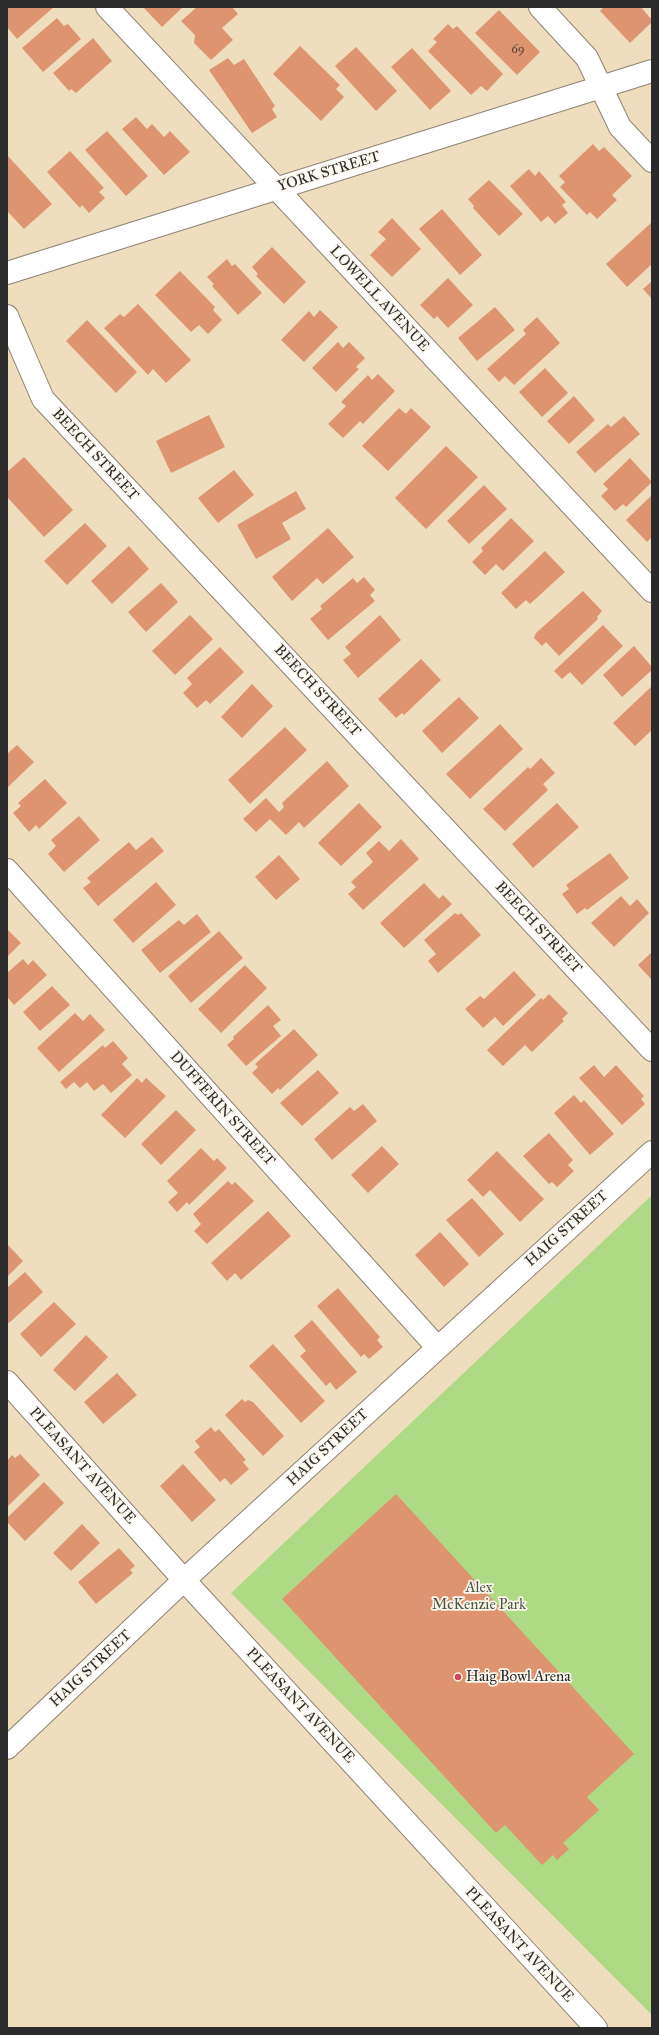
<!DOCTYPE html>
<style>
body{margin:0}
#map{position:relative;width:659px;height:2035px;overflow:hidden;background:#efdebd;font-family:"IM FELL Great Primer",serif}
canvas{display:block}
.frame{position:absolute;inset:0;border:8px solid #2b2b2b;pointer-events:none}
</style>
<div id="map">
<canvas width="659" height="2035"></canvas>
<div class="frame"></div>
</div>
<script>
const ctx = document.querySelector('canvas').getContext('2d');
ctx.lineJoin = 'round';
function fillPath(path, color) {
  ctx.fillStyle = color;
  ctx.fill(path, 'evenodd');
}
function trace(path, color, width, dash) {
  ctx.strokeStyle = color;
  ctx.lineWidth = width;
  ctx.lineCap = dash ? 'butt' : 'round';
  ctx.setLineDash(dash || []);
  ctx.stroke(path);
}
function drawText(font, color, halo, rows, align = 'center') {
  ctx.font = font + ' "IM FELL Great Primer",serif';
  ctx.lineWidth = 3.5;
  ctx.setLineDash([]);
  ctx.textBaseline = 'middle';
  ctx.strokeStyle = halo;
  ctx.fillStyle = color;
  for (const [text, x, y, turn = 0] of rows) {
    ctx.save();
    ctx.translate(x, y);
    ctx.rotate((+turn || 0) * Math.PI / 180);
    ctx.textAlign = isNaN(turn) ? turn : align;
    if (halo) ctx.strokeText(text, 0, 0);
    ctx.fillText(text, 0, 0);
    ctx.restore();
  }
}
const green = new Path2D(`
 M 652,1195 L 652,2015 L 231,1593 Z`);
const building = new Path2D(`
 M 7,7 L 54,7 L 17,39 L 7,27 Z
 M 143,7 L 183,7 L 162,27 Z
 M 197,7 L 232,7 L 238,14 L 222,28 L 233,40 L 211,60 L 194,43 L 195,35 L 181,21 Z
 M 604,7 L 641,7 L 652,20 L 652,22 L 630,43 L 600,11 Z
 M 499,10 L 540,52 L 517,75 L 475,33 Z
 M 57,18 L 64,26 L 68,24 L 81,39 L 43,72 L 22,48 Z
 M 448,24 L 453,29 L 457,26 L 503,74 L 487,91 L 481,86 L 471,95 L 428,51 L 437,42 L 433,39 Z
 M 93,38 L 112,61 L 76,93 L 71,89 L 69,91 L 53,73 Z
 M 300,46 L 340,85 L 336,89 L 344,97 L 321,121 L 273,74 Z
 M 356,47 L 397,91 L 376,111 L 335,66 Z
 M 412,48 L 451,91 L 430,110 L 391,67 Z
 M 228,58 L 234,65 L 244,59 L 275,106 L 272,109 L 277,117 L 252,133 L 209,70 Z
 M 136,117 L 147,129 L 152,124 L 164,137 L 170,131 L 190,152 L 164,175 L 122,129 Z
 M 107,131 L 148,176 L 126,196 L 85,150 Z
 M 593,144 L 599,151 L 604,147 L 632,176 L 612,195 L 617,200 L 597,219 L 590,212 L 587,215 L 560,187 L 565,182 L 559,176 Z
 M 70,151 L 104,188 L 99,192 L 105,198 L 89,213 L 82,205 L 80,208 L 47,172 Z
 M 7,155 L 52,204 L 24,229 L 7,211 Z
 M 529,169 L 535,176 L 539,171 L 566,202 L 562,205 L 568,213 L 555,224 L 548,216 L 541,222 L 510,186 Z
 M 489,180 L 523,214 L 499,236 L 473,208 L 474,206 L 468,199 Z
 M 442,209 L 482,255 L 460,275 L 419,229 Z
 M 392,218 L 421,249 L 392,277 L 370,255 L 386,239 L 378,232 Z
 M 652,222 L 652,264 L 627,287 L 606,264 Z
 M 272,247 L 306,282 L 284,304 L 256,276 L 258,274 L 252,267 Z
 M 227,259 L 232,266 L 235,264 L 262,293 L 238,315 L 212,286 L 214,284 L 207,277 Z
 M 180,271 L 215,307 L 213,310 L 222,320 L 208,334 L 199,325 L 191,332 L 155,295 Z
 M 448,278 L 473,305 L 448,328 L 437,316 L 434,319 L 420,305 Z
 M 652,281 L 652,299 L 643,289 Z
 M 138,304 L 191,360 L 166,383 L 153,369 L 148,375 L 104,328 L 120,314 L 124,317 Z
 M 495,307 L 515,330 L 477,361 L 458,338 Z
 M 320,310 L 338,327 L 304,362 L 281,340 L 309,311 L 314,317 Z
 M 537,317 L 560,343 L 514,385 L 505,376 L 499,382 L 487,369 L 526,334 L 523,330 Z
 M 87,320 L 137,372 L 116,393 L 66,341 Z
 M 338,342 L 343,348 L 349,342 L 365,358 L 356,367 L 359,369 L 336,392 L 312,368 Z
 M 545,368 L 568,393 L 542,417 L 519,392 Z
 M 378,374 L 395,391 L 363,424 L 360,421 L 343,438 L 328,424 L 346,406 L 341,402 L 368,375 L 372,380 Z
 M 574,396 L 595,420 L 569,444 L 547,421 Z
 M 399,408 L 406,414 L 411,408 L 431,427 L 388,471 L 362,446 Z
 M 209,415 L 225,447 L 171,473 L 156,441 Z
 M 624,416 L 640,434 L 595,473 L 576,452 L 608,424 L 611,427 Z
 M 446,446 L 478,477 L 426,529 L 395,498 Z
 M 24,457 L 73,510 L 44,537 L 7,497 L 7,472 Z
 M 630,458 L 652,482 L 626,507 L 623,504 L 615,511 L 601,496 L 608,489 L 603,484 Z
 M 234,470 L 254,495 L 218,523 L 198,498 Z
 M 484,485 L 507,509 L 469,544 L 447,521 Z
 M 296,491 L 306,509 L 282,523 L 291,539 L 256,559 L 237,525 Z
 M 652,495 L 652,537 L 647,542 L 626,520 Z
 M 511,518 L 534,541 L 503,571 L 496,564 L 485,575 L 472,562 L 483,551 L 481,548 Z
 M 85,523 L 107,546 L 67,585 L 44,561 Z
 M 328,528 L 354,557 L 323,584 L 317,578 L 292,601 L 272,577 Z
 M 129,546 L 149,569 L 112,604 L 91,581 Z
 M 545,551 L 565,572 L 530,604 L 526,600 L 516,609 L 501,593 Z
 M 364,577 L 375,590 L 370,595 L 375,601 L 328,640 L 310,619 L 322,609 L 320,606 L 353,578 L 357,583 Z
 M 161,583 L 178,602 L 146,632 L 128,612 Z
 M 583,591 L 602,611 L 597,617 L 598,619 L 559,656 L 546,642 L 542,646 L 534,638 L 536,633 Z
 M 190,615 L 213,639 L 175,675 L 152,651 Z
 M 380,615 L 401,640 L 358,678 L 343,660 L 351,654 L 345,647 Z
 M 603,625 L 623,646 L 582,685 L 570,672 L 562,679 L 554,671 Z
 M 634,646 L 652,667 L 652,670 L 622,697 L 603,675 Z
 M 220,647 L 244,672 L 210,704 L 206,700 L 197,708 L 183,693 L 192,684 L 187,678 Z
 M 421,659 L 441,680 L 404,715 L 402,713 L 396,718 L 378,699 Z
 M 252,684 L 273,706 L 242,738 L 221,717 Z
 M 652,686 L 652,730 L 635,746 L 613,723 Z
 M 459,697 L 479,718 L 442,753 L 422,731 Z
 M 500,724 L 523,749 L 470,799 L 446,774 Z
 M 285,727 L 307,750 L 250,804 L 228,780 Z
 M 17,745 L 34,762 L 7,788 L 7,754 Z
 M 541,758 L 555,773 L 543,784 L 548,790 L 505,831 L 483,809 L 528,767 L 530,769 Z
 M 327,761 L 349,786 L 304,828 L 299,822 L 286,835 L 270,819 L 256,832 L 243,819 L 266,798 L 279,812 L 284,807 L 282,803 Z
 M 45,779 L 67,803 L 39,829 L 36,825 L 29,832 L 13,813 L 21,806 L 18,803 Z
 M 359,803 L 382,827 L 341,866 L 318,843 Z
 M 557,803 L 579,827 L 533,868 L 512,844 Z
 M 79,816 L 100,840 L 64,872 L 48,854 L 56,846 L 51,840 Z
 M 152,837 L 164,851 L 98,906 L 83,888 L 91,882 L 87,878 L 129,842 L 136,850 Z
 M 401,839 L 419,859 L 363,910 L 348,894 L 356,887 L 351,882 L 373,862 L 366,853 L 379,841 L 389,851 Z
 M 610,853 L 629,878 L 587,910 L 585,908 L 577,914 L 562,894 L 569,889 L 566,885 Z
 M 279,855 L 300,879 L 276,900 L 255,877 Z
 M 156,882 L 176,905 L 133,943 L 113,920 Z
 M 424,883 L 439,899 L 443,895 L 452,904 L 404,948 L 380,923 Z
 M 621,896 L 630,906 L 637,899 L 649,913 L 614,947 L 591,923 Z
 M 455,913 L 458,915 L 461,913 L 481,935 L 438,973 L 428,961 L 436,954 L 424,940 Z
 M 197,914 L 211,932 L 160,973 L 141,950 L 179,920 L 184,925 Z
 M 7,929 L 21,943 L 7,957 Z
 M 219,931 L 243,958 L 191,1003 L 168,976 Z
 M 652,952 L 652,980 L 638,965 Z
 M 23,959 L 28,965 L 33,960 L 47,975 L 14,1005 L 7,997 L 7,973 Z
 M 245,965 L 267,988 L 221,1033 L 198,1009 Z
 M 514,971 L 536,995 L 503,1026 L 495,1017 L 483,1028 L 465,1009 L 480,996 L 484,999 Z
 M 52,986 L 70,1005 L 40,1031 L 23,1012 Z
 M 549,994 L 568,1013 L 562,1019 L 564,1021 L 532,1052 L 525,1045 L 503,1066 L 487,1050 L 541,998 L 543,1000 Z
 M 268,1005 L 281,1020 L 273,1026 L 281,1036 L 246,1066 L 227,1045 L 234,1039 L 233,1037 Z
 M 75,1013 L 83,1021 L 90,1014 L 105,1030 L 59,1072 L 37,1048 Z
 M 294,1029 L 318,1055 L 280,1090 L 278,1088 L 272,1094 L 252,1073 L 258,1067 L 255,1064 Z
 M 113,1041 L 128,1058 L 122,1064 L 132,1075 L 111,1093 L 103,1084 L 94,1091 L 87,1082 L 80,1088 L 74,1082 L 66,1089 L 60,1082 L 103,1045 L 105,1048 Z
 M 594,1065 L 604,1077 L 616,1065 L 644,1096 L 641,1099 L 645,1104 L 622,1125 L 579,1078 Z
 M 318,1070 L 339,1093 L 302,1126 L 280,1103 Z
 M 137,1078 L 142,1083 L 146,1078 L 166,1096 L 125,1138 L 101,1115 Z
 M 574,1095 L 581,1103 L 584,1100 L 614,1134 L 590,1155 L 554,1113 Z
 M 363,1104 L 377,1121 L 332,1160 L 314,1139 L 350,1107 L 354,1111 Z
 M 176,1110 L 196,1130 L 161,1165 L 141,1144 Z
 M 549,1133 L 573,1160 L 568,1165 L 574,1171 L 557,1187 L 552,1182 L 549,1184 L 523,1156 Z
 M 382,1146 L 399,1164 L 368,1193 L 351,1175 Z
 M 201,1148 L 214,1161 L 217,1158 L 227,1168 L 189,1205 L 187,1202 L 177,1212 L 168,1202 L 178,1193 L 167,1181 Z
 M 497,1151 L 544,1199 L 520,1222 L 490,1190 L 483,1197 L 467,1180 Z
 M 228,1181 L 232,1185 L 235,1182 L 254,1201 L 207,1244 L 194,1231 L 201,1224 L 193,1214 Z
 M 472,1198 L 504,1234 L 479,1257 L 446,1220 Z
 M 268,1211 L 291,1236 L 241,1280 L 235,1273 L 227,1281 L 211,1263 Z
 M 440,1232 L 469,1264 L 444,1287 L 415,1255 Z
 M 7,1244 L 23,1261 L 7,1277 Z
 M 25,1272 L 43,1292 L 9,1323 L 7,1321 L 7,1288 Z
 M 338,1288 L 380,1337 L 377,1340 L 383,1347 L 369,1359 L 364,1354 L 361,1357 L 317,1306 Z
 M 54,1302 L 76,1324 L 41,1357 L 20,1334 Z
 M 312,1320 L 357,1372 L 336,1390 L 330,1382 L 326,1386 L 300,1356 L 306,1351 L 294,1336 Z
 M 86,1335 L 108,1357 L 75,1391 L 53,1370 Z
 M 273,1344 L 325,1401 L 301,1423 L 249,1366 Z
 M 117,1373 L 137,1395 L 103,1424 L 84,1402 Z
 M 242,1399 L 245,1402 L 248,1400 L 253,1402 L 284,1436 L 263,1456 L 225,1415 Z
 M 211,1427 L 215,1432 L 219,1429 L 246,1460 L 243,1462 L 249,1469 L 231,1485 L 225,1478 L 220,1482 L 194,1452 L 200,1447 L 195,1441 Z
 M 20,1454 L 40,1475 L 7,1507 L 7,1461 L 12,1455 L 15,1458 Z
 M 183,1464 L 216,1500 L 192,1522 L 160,1486 Z
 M 44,1482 L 64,1503 L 25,1541 L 7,1522 L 7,1518 Z
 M 396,1494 L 634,1754 L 587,1797 L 599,1810 L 563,1843 L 569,1849 L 557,1860 L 553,1855 L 542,1865 L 505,1825 L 496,1833 L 282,1599 Z
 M 82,1524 L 100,1543 L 71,1571 L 53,1553 Z
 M 119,1548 L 135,1566 L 130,1570 L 133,1573 L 96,1604 L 78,1582 Z`);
const street = new Path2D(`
 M 107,7 L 652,591
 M 540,7 L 587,58 L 620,127 L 652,161
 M 7,273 L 652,71
 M 7,316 L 43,399 L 652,1050
 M 7,870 L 437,1347
 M 7,1382 L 184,1580 L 596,2028
 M 7,1748 L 184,1580 L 652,1152`);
const markers = [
 [458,1677,4,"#d1495b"]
];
const numberNames = [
 ["69",518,50]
];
const streetNames = [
 ["YORK STREET",329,172,-17],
 ["LOWELL AVENUE",379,299,47],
 ["BEECH STREET",95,455,47],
 ["BEECH STREET",317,691,47],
 ["BEECH STREET",538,928,47],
 ["DUFFERIN STREET",222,1109,48],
 ["HAIG STREET",567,1229,-42],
 ["HAIG STREET",328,1448,-43],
 ["PLEASANT AVENUE",82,1466,48],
 ["HAIG STREET",91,1669,-43],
 ["PLEASANT AVENUE",300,1706,47],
 ["PLEASANT AVENUE",519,1945,47]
];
const parkNames = [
 ["Alex",479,1588],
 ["McKenzie Park",479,1605]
];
const poiNames = [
 ["Haig Bowl Arena",466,1677]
];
fillPath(green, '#afda85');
fillPath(building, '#de9471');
trace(street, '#8d8474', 24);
trace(street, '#fff', 22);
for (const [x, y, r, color] of markers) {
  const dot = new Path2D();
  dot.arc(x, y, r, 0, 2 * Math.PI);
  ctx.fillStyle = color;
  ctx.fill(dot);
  trace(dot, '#fbf7ec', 1.5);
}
drawText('13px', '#58453c', null, numberNames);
drawText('15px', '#2b2b2b', '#fbf7ec', streetNames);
drawText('15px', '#4c5742', '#fbf7ec', parkNames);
drawText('15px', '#2b2b2b', '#fbf7ec', poiNames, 'left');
</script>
